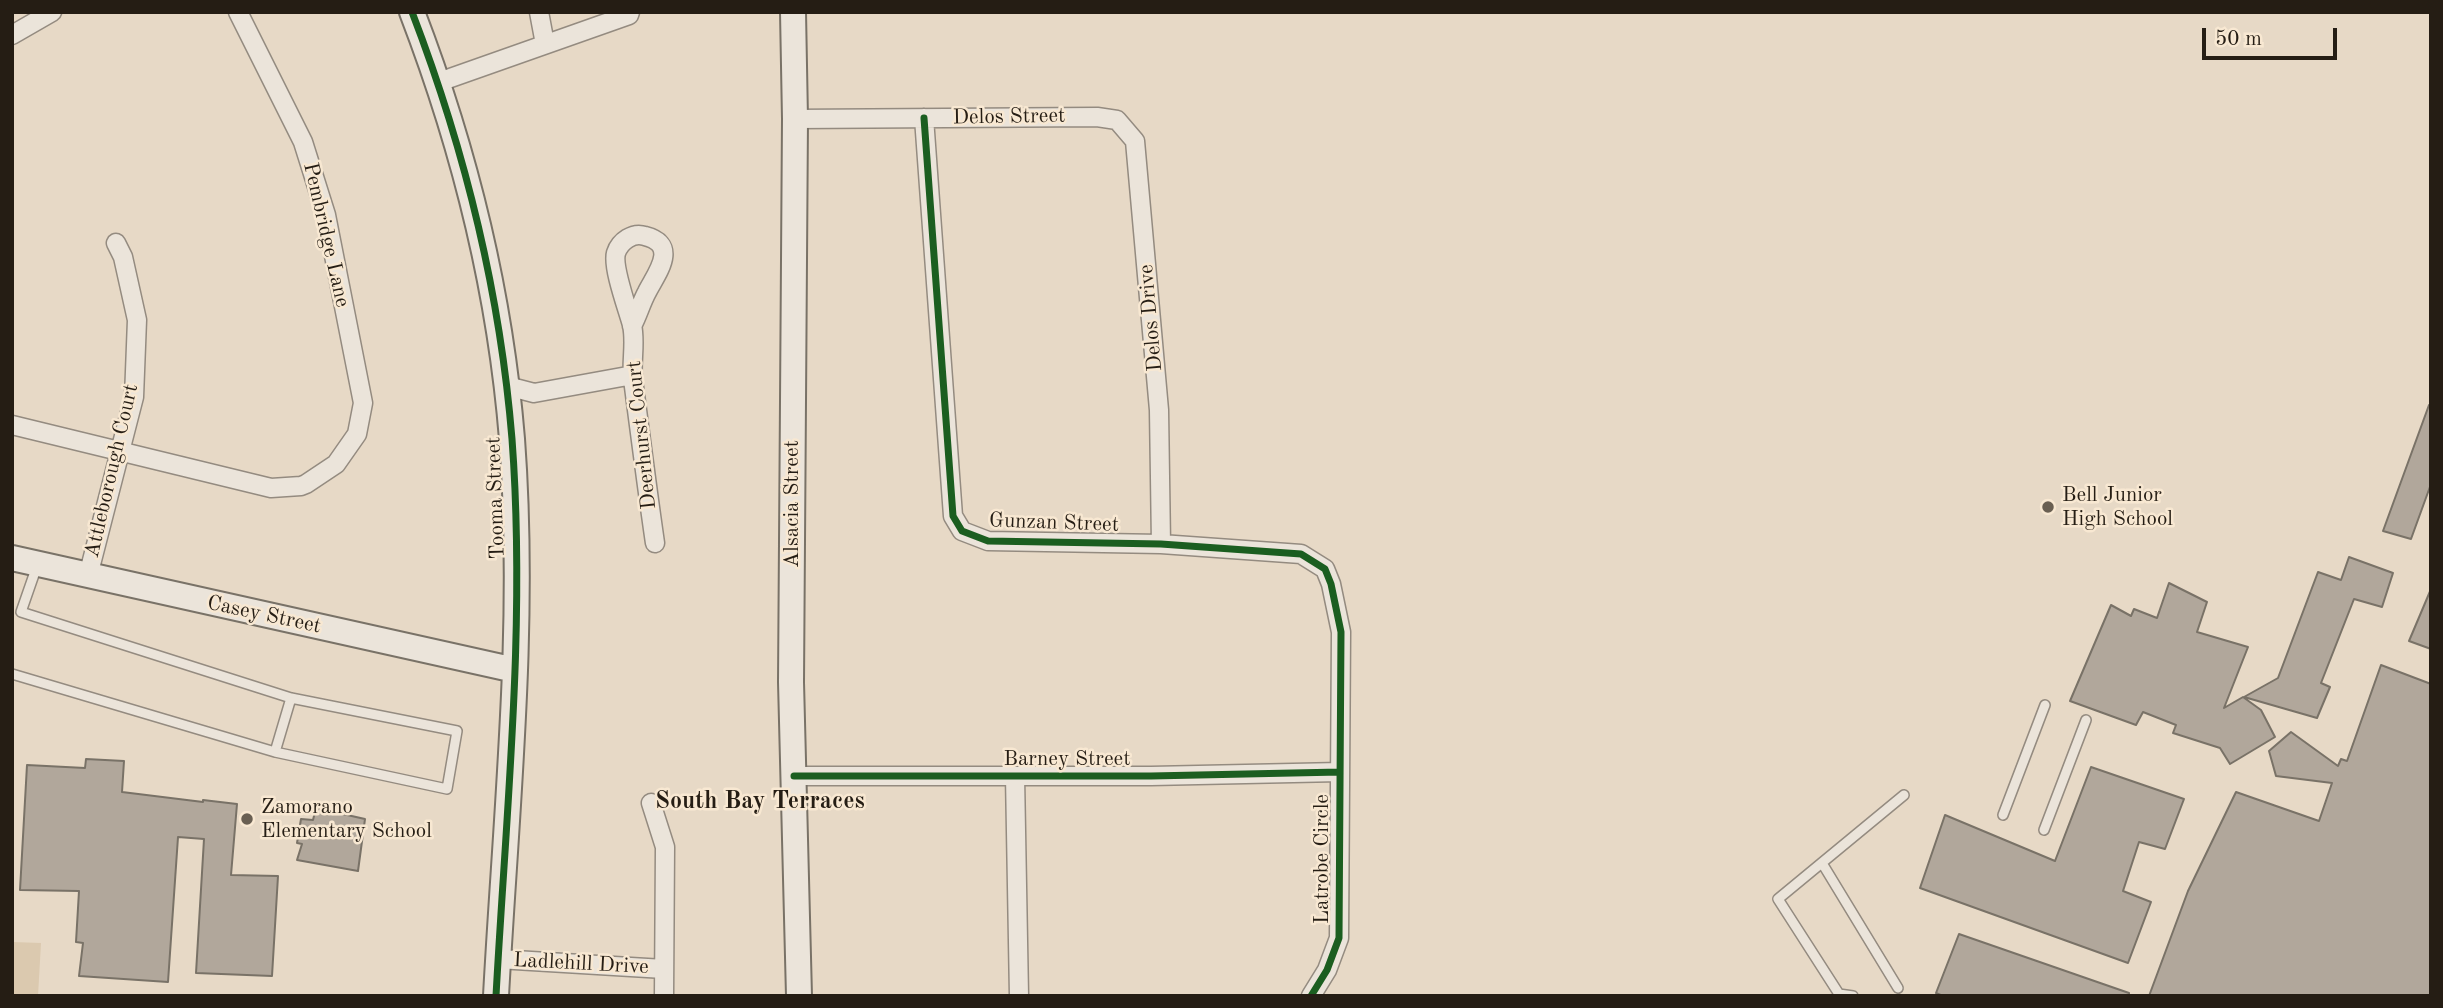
<!DOCTYPE html>
<style>
body{margin:0}
#map{position:relative;width:2443px;height:1008px;overflow:hidden;background:#e7d9c6;font-family:"Old Standard TT",serif}
canvas{display:block}
.frame{position:absolute;inset:0;border:14px solid #251d14;pointer-events:none}
.scale{position:absolute;left:2202px;top:28px;width:135px;height:32px;box-sizing:border-box;border:4px solid #251d14;border-top:0;padding-left:9px;font-size:21px;line-height:24px;white-space:nowrap;color:#251d14;-webkit-text-stroke:5px #f8e8d2;paint-order:stroke}
</style>
<div id="map">
<canvas width="2443" height="1008"></canvas>
<div class="frame"></div>
<div class="scale">50 m</div>
</div>
<script>
const ctx = document.querySelector('canvas').getContext('2d');
ctx.lineJoin = 'round';
function fillPath(path, color) {
  ctx.fillStyle = color;
  ctx.fill(path, 'evenodd');
}
function trace(path, color, width, dash) {
  ctx.strokeStyle = color;
  ctx.lineWidth = width;
  ctx.lineCap = dash ? 'butt' : 'round';
  ctx.setLineDash(dash || []);
  ctx.stroke(path);
}
function drawText(font, color, halo, rows, align = 'center') {
  ctx.font = font + ' "Old Standard TT",serif';
  ctx.lineWidth = 5;
  ctx.setLineDash([]);
  ctx.textBaseline = 'middle';
  ctx.strokeStyle = halo;
  ctx.fillStyle = color;
  for (const [text, x, y, turn = 0] of rows) {
    ctx.save();
    ctx.translate(x, y);
    ctx.rotate((+turn || 0) * Math.PI / 180);
    ctx.textAlign = isNaN(turn) ? turn : align;
    if (halo) ctx.strokeText(text, 0, 0);
    ctx.fillText(text, 0, 0);
    ctx.restore();
  }
}
const green = new Path2D(`
 M 12,942 L 41,943 L 38,996 L 12,996 Z`);
const building = new Path2D(`
 M 2429,405 L 2431,405 L 2431,484 L 2411,539 L 2383,531 Z
 M 2349,557 L 2393,573 L 2382,607 L 2354,599 L 2321,683 L 2330,687 L 2317,718 L 2244,697 L 2278,678 L 2318,572 L 2341,580 Z
 M 2169,583 L 2207,602 L 2197,632 L 2248,647 L 2224,708 L 2243,697 L 2261,710 L 2275,737 L 2230,764 L 2220,748 L 2173,733 L 2176,725 L 2143,712 L 2136,725 L 2070,701 L 2111,605 L 2131,616 L 2134,609 L 2157,618 Z
 M 2431,589 L 2431,649 L 2409,641 Z
 M 2381,665 L 2431,684 L 2431,996 L 2149,996 L 2188,891 L 2236,792 L 2319,821 L 2332,783 L 2276,776 L 2269,751 L 2291,732 L 2338,766 L 2341,759 L 2347,761 Z
 M 86,759 L 124,761 L 122,792 L 203,802 L 203,800 L 237,804 L 231,875 L 278,876 L 272,976 L 196,973 L 204,839 L 178,837 L 168,982 L 79,976 L 83,943 L 76,942 L 79,891 L 20,890 L 27,765 L 85,768 Z
 M 2091,767 L 2184,799 L 2165,849 L 2139,842 L 2123,891 L 2151,902 L 2128,963 L 1920,888 L 1945,815 L 2055,861 Z
 M 316,808 L 365,819 L 358,871 L 297,860 L 302,844 L 297,843 L 301,819 L 313,820 Z
 M 1959,934 L 2129,993 L 2129,996 L 1943,996 L 1936,993 Z`);
const lane = new Path2D(`
 M 12,674 L 275,752 L 447,789 L 457,731 L 291,698 L 21,612 L 37,566
 M 275,752 L 291,698
 M 2003,815 L 2045,705
 M 2044,830 L 2086,720
 M 1822,863 L 1898,988
 M 1853,996 L 1839,994 L 1778,899 L 1904,795`);
const street = new Path2D(`
 M 539,12 L 545,44
 M 12,35 L 52,12
 M 439,82 L 629,15 L 630,12
 M 924,118 L 953,516 L 962,531 L 988,541 L 1161,544 L 1301,554 L 1325,569 L 1331,584 L 1341,632 L 1339,938 L 1327,970 L 1311,996
 M 795,119 L 1097,117 L 1117,120 L 1135,141 L 1159,410 L 1161,544
 M 632,326 C 638,315 641,303 647,292 C 656,274 680,245 645,236 C 633,232 620,241 616,253 C 612,267 628,310 632,325 C 636,342 631,362 633,379 C 640,433 647,488 655,543
 M 507,386 L 534,393 L 633,375
 M 12,425 L 271,488 L 301,486 L 306,484 L 336,464 L 357,434 L 363,403 L 326,215 L 303,142 L 238,12
 M 88,576 L 134,397 L 137,320 L 123,257 L 116,243
 M 794,776 L 1151,776 L 1340,772
 M 1015,776 L 1019,996
 M 651,803 L 665,847 L 664,996
 M 498,959 L 664,969`);
const secondary = new Path2D(`
 M 412,12 C 465,150 500,292 512,439 C 526,625 506,811 496,996
 M 793,12 L 795,119 L 791,682 L 799,996
 M 12,558 L 515,670`);
const cycleway = new Path2D(`
 M 412,12 C 465,150 500,292 512,439 C 526,625 506,811 496,996
 M 924,118 L 953,516 L 962,531 L 988,541 L 1161,544 L 1301,554 L 1325,569 L 1331,584 L 1341,632 L 1339,938 L 1327,970 L 1311,996
 M 794,776 L 1151,776 L 1340,772`);
const markers = [
 [2048,507,7,"#695f52"],
 [247,819,7,"#695f52"]
];
const streetNames = [
 ["Delos Street",1009,117,-1],
 ["Pembridge Lane",326,235,77],
 ["Delos Drive",1151,318,-95],
 ["Deerhurst Court",642,435,-96],
 ["Attleborough Court",112,471,-77],
 ["Tooma Street",496,498,-92],
 ["Alsacia Street",792,504,-90],
 ["Gunzan Street",1054,523,2],
 ["Casey Street",264,615,12],
 ["Barney Street",1067,759],
 ["Latrobe Circle",1322,859,-90],
 ["Ladlehill Drive",581,964,3]
];
const poiNames = [
 ["Bell Junior",2062,495],
 ["High School",2062,519],
 ["Zamorano",261,807],
 ["Elementary School",261,831]
];
const quarterNames = [
 ["South Bay Terraces",760,802]
];
fillPath(green, '#dbc9af');
fillPath(building, '#b1a79b');
trace(building, '#797267', 2);
trace(lane, '#948b80', 12);
trace(street, '#948b80', 21);
trace(secondary, '#797267', 28);
trace(lane, '#ebe4da', 9);
trace(street, '#ebe4da', 18);
trace(secondary, '#ebe4da', 24);
trace(cycleway, '#1b5e20', 7);
for (const [x, y, r, color] of markers) {
  const dot = new Path2D();
  dot.arc(x, y, r, 0, 2 * Math.PI);
  ctx.fillStyle = color;
  ctx.fill(dot);
  trace(dot, '#f8e8d2', 2.5);
}
drawText('21px', '#251d14', '#f8e8d2', streetNames);
drawText('21px', '#251d14', '#f8e8d2', poiNames, 'left');
drawText('bold 24px', '#251d14', '#f8e8d2', quarterNames);
</script>
